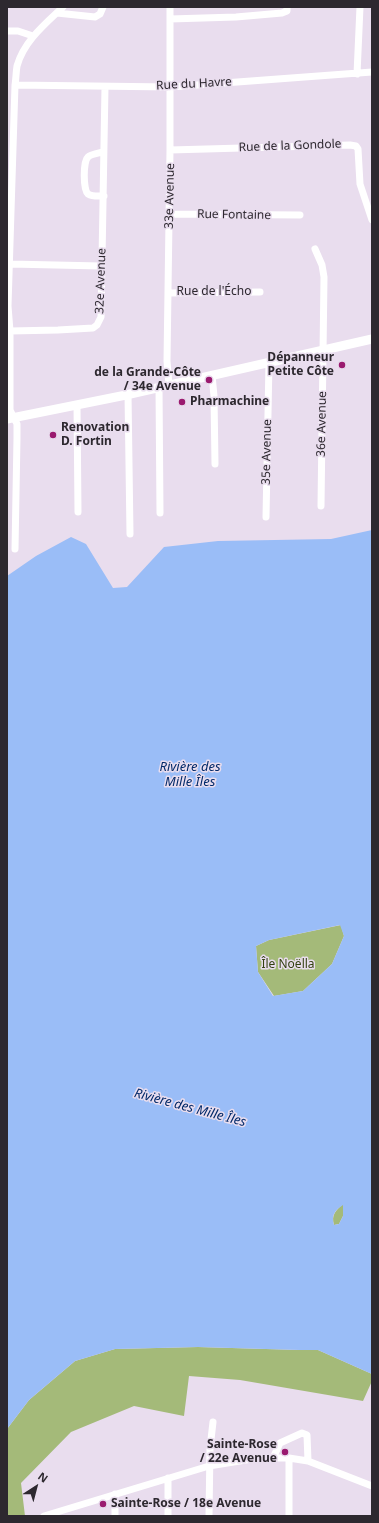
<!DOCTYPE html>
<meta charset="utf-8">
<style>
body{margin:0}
#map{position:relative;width:379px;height:1523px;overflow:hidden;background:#e9ddee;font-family:"Noto Sans",sans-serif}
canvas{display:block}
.frame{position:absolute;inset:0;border:8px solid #2d282f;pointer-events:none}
.north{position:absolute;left:16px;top:1467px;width:40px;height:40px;-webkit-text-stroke:3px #e9ddee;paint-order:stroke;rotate:36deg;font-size:11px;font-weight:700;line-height:16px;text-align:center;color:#2d282f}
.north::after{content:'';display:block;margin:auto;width:14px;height:18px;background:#2d282f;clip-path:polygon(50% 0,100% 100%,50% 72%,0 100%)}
</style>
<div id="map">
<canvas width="379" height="1523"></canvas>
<div class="frame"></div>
<div class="north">N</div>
</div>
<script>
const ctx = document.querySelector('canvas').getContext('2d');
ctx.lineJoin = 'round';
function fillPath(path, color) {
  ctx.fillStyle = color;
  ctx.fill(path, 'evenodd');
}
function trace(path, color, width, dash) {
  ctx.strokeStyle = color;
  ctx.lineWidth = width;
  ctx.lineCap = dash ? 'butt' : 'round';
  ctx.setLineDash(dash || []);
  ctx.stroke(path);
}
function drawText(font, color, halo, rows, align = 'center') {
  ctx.font = font + ' "Noto Sans",sans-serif';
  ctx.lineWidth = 3;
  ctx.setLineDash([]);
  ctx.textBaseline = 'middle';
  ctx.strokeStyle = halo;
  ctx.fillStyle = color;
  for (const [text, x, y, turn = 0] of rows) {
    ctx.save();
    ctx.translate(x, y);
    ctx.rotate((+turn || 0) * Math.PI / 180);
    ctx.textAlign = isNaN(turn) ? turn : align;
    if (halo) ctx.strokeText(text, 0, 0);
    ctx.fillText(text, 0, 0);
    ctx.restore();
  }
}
const forest = new Path2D(`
 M 341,925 L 344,936 L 332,964 L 303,991 L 274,996 L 258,972 L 256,946 L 269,940 Z
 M 343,1204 L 343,1216 L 339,1224 L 334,1225 C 331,1215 336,1210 343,1204 Z
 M 198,1347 L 300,1350 L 318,1350 L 372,1374 L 372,1381 L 363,1401 L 240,1380 L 189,1376 L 184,1416 L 134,1406 L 71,1432 L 21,1483 L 25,1516 L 7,1516 L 7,1429 L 29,1400 L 75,1361 L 115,1349 Z`);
const water = new Path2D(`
 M 372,530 L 372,1374 L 318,1350 L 300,1350 L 198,1347 L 115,1349 L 75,1361 L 29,1400 L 7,1429 L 7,576 L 36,556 L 71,537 L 86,544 L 113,588 L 127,587 L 164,547 L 218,541 L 331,539 ZM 340,925 L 344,936 L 332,964 L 303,991 L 273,996 L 258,972 L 256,946 L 269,940 ZM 343,1205 L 343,1216 L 339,1224 L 334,1225 C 331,1215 335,1210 343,1205 Z`);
const minor = new Path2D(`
 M 57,13 L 95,17 L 100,14 L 103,7
 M 170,19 L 236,17 L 282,13 L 287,11 L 287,7
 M 7,31 L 18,31 L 33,36
 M 357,74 L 360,7
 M 15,85 L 170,87 L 372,72
 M 170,150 L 350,145 L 356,146 L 358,149 L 360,184 L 372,220
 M 103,152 C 99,153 91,154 88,157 C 83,161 83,190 88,194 C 93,197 98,196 104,196
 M 169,214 L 300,215
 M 315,249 L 322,265 L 324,277 L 321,506
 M 10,264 L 101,266
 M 169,293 L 260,292
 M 10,331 L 58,330 L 93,328 L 97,325 L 101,317 L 105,87
 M 212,375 L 214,396 L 215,464
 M 169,385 L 167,361 L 170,150 L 170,7
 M 159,387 L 160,513
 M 128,394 L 130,534
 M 77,405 L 78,512
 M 266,517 L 269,362
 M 15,549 L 17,438 L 17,424 L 10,410 L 10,331 L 8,306 L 15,85 C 16,79 16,72 17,66 C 24,41 45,24 63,7
 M 273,1458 L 280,1443 L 302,1433 L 307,1435 L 308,1461
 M 168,1478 L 168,1516
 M 44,1516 L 209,1466 L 258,1458 L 289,1458 L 308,1461 L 372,1486
 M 115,1516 L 115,1494
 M 209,1516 L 210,1448 L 213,1422
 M 289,1516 L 289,1458`);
const major = new Path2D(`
 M 7,419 L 126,395 L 372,339`);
const markers = [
 [342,365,4,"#9a1a6f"],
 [209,380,4,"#9a1a6f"],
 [182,402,4,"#9a1a6f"],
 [53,435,4,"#9a1a6f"],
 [285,1452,4,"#9a1a6f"],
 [103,1504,4,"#9a1a6f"]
];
const streetNames = [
 ["Rue du Havre",194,84,-3],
 ["Rue de la Gondole",290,146,-2],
 ["33e Avenue",170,196,-89],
 ["Rue Fontaine",234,215,1],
 ["32e Avenue",101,281,-88],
 ["Rue de l'Écho",214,292],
 ["36e Avenue",322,424,-89],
 ["35e Avenue",267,452,-89]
];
const poiNames = [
 ["Dépanneur",334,358],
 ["Petite Côte",334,372],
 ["de la Grande-Côte",201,373],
 ["/ 34e Avenue",201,387],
 ["Pharmachine",190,402,"left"],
 ["Renovation",61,428,"left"],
 ["D. Fortin",61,442,"left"],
 ["Sainte-Rose",277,1445],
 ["/ 22e Avenue",277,1459],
 ["Sainte-Rose / 18e Avenue",111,1504,"left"]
];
const parkNames = [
 ["Île Noëlla",288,965]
];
const waterNames = [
 ["Rivière des",190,767],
 ["Mille Îles",190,782],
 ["Rivière des Mille Îles",190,1108,15]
];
fillPath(forest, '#a4ba79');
fillPath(water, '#9abdf7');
trace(minor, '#fff', 7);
trace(major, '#fff', 9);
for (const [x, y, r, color] of markers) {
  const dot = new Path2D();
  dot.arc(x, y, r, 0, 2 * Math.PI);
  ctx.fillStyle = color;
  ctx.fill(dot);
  trace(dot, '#e9ddee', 1.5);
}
drawText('12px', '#2d282f', '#e9ddee', streetNames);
drawText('bold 12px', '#2d282f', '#e9ddee', poiNames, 'right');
drawText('12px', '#334111', '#e9ddee', parkNames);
drawText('italic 13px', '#022969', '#e9ddee', waterNames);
</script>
